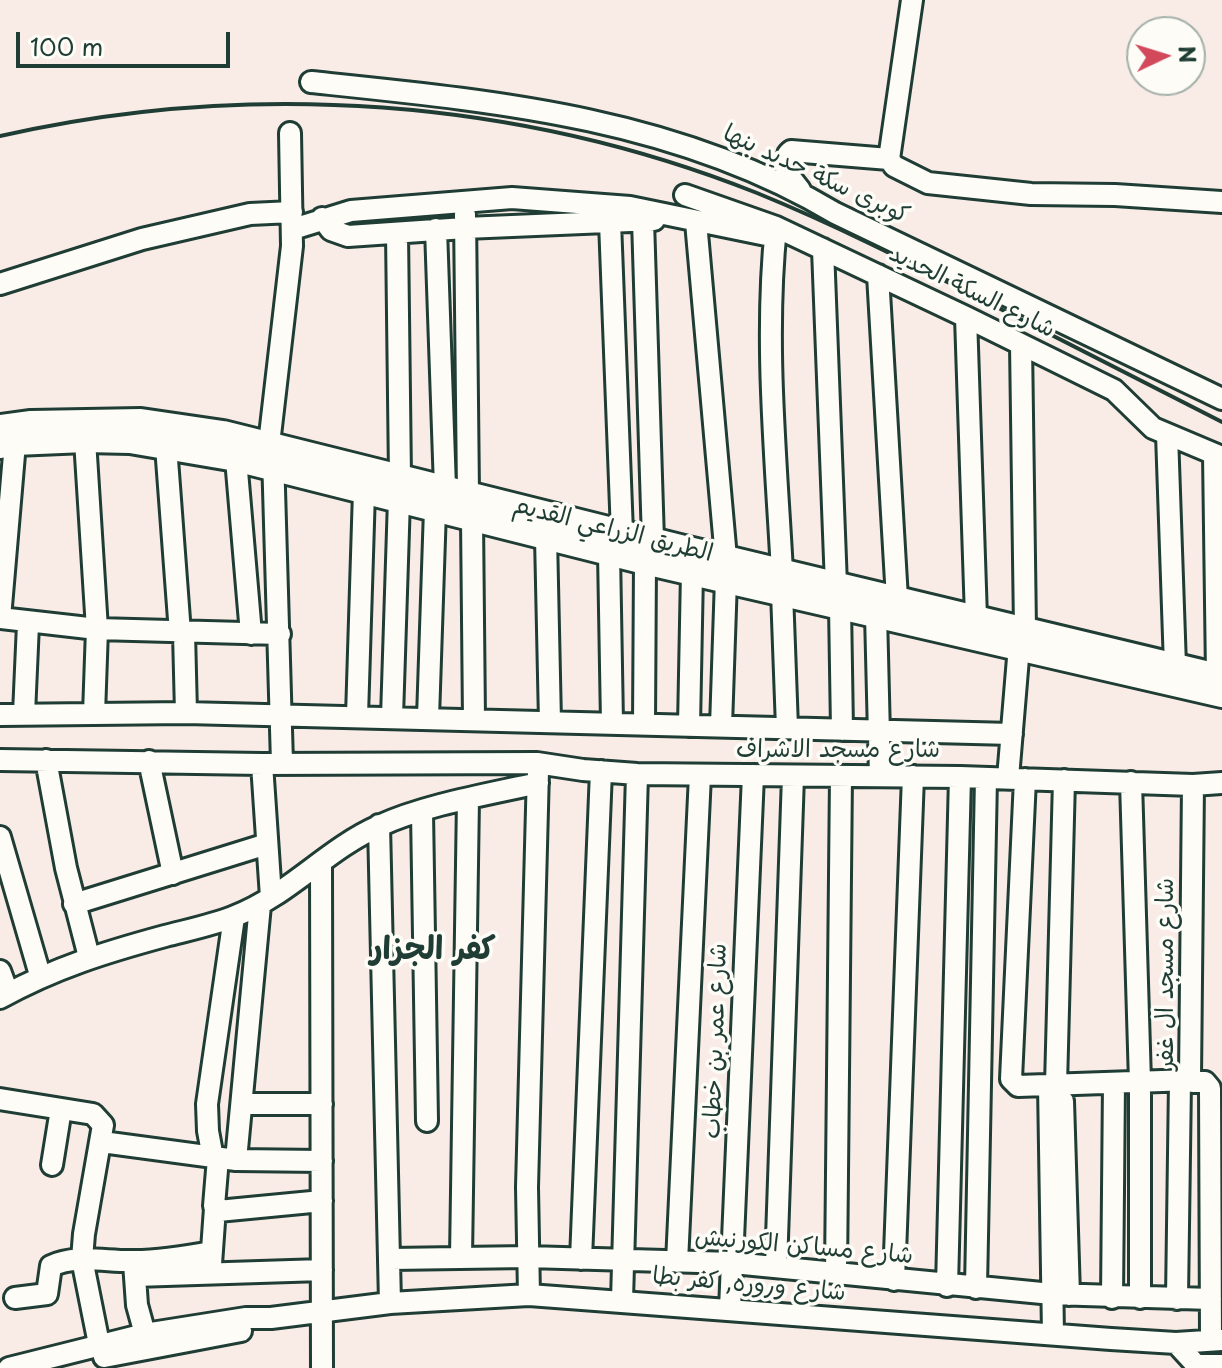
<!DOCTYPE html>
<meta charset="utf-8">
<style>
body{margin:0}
#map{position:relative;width:1222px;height:1368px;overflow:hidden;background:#f9ece7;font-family:"Playpen Sans",sans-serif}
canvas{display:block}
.north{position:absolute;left:1126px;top:16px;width:80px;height:80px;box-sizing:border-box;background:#fdfcf7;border:2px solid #a4b0a9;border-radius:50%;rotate:86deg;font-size:22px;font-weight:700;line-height:32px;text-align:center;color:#1f3d34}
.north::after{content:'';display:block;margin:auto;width:28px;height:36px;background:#d1495b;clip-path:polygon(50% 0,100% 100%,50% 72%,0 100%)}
.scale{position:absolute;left:16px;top:32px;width:214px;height:36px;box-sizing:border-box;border:4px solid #1f3d34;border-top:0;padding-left:10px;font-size:24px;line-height:28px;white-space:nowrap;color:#1f3d34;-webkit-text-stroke:6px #fdfcf7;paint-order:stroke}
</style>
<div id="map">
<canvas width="1222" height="1368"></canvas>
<div class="north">N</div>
<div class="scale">100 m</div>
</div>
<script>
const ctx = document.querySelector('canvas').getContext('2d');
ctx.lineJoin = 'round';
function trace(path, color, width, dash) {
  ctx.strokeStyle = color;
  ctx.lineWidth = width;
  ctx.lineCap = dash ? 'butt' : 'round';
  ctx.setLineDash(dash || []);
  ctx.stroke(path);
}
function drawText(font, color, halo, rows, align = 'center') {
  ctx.font = font + ' "Playpen Sans","Playpen Sans Arabic",sans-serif';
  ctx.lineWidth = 7;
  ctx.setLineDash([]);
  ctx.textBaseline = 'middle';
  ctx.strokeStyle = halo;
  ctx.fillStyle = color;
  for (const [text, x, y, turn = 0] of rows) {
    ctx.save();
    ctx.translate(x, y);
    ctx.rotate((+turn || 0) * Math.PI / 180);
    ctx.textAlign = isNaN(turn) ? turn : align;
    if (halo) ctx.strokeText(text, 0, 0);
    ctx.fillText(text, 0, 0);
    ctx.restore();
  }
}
const minor = new Path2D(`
 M 311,82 C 493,101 674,117 835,213 L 1222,399
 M 889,159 L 894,166 L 928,183 L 1031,194 L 1115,195 L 1222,202
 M 889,159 L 912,0
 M 800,190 L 786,172 L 788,154 L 791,151 L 889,159
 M 685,195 L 776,227 L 966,317 L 1114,390 L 1153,428 L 1222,457
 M 465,214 L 468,494
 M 322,218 L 331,230 L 348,236 L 465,228 L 654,220
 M 643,220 L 653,541
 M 610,222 L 622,533
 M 696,222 L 726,558
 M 776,227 C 764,341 776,458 782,572
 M 293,229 L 351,211 L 512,198 L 630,207 L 771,236
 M 436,229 L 445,488
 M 397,233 L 400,477
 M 823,249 L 836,585
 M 878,275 L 897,599
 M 0,284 L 142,239 L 250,214 L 292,212
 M 966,317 L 976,618
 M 1021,344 L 1025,629
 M 1167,434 L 1175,666
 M 85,440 L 97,629 L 94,714
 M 269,444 L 292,246 L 290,133
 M 166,446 L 180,633
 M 1214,454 L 1217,676
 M 273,455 L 282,763
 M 236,459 L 251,634
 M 472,519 L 474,720
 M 546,537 L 550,722
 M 609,553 L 612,723
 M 782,592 L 787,728
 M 840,606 L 842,730
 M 876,614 L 880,776
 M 0,618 L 97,629 L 280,634
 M 0,618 L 15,443
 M 184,633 L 186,713
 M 24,714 L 28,624
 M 0,715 L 186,713 L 1012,734
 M 357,716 L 364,491
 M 392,717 L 399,499
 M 428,718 L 435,509
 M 644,724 L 645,562
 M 689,726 L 692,572
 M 721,726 L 726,579
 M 0,760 L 262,764 L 537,763 L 583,770 L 637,774 L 960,777 L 1193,785 L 1222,783
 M 46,760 L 66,868 L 89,957
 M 149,761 L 173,874
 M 262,764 L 271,897
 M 1008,778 L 1019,646
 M 1025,779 L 1011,1079 L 1018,1086 L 1191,1080
 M 1131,782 L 1140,1082 L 1140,1298
 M 1193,785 L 1190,1078 L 1193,1082 L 1205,1082 L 1210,1088 L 1211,1340
 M 422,812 L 427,1121
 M 379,825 L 390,1303
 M 0,837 L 40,975
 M 321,863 L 322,1368
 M 74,904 L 267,844
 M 0,971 L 8,993
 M 0,998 C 54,968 106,952 165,936 C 188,930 213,925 235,916 C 289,895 327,849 379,826 C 424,805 489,794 538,783
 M 1049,1085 L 1053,1334
 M 1056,1085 L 1064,780
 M 0,1099 L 93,1114 L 103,1125 L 84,1234 L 82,1259 L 99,1344
 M 1063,1101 L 1069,1295
 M 242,1104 L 322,1104
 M 102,1142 L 236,1160 L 322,1161
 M 213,1158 L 208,1131 L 207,1104 L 234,917
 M 218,1158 L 214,1206 L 218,1211 L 322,1201
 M 236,1160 L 260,905
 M 52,1165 L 61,1109
 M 461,1257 L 468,799
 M 391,1259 L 528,1257 L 733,1263 L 1052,1294 L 1211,1299
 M 581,1259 L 601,771
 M 677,1262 L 700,775
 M 134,1263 L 137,1305 L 145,1334
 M 211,1264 L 215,1208
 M 776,1267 L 793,776
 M 836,1273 L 841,776
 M 135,1276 L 322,1270
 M 894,1280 L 913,776
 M 947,1286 L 960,777
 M 976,1288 L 986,778
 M 529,1295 L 527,1187 L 538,771
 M 15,1298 L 47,1294 L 51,1266 C 76,1254 107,1262 134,1261 C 160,1261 185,1257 211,1252
 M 1112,1298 L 1114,1083
 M 1177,1299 L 1180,1081
 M 622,1300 L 637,774
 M 730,1309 L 753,775
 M 1176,1343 L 1199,1368
 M 104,1357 L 241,1331
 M 1196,1365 L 1222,1365
 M 9,1368 L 145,1334 L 246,1318 L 271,1318 L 390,1303 L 529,1295 L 1111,1339 L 1176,1343 L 1222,1340`);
const major = new Path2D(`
 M 0,427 L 31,423 L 141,421 L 223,433 L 680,547 L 1222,677
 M 0,446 L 15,443 L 85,440 L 130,441 L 236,459 L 645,562 L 1222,695`);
const rail = new Path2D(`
 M 0,136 C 250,79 518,98 757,193 C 833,224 906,261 979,298 C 1060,339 1141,380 1222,422`);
const streetNames = [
 ["كوبرى سكة حديد بنها",816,175,25],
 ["شارع السكة الحديد",972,292,26],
 ["الطريق الزراعي القديم",613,530,14],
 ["شارع مسجد الاشراف",838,750],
 ["شارع مسجد ال غفر",1166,974,-90],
 ["شارع عمر بن خطاب",716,1041,-88],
 ["شارع مساكن الكورنيش",804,1247,5],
 ["شارع وروره, كفر بطا",749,1285,5]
];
const districtNames = [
 ["كفر الجزار",433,950]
];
trace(minor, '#1f3d34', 26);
trace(major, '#1f3d34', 30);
trace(minor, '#fdfcf7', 20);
trace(major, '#fdfcf7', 24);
trace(rail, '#1f3d34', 4);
drawText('24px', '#1f3d34', '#fdfcf7', streetNames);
drawText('bold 32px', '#1f3d34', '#fdfcf7', districtNames);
</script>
